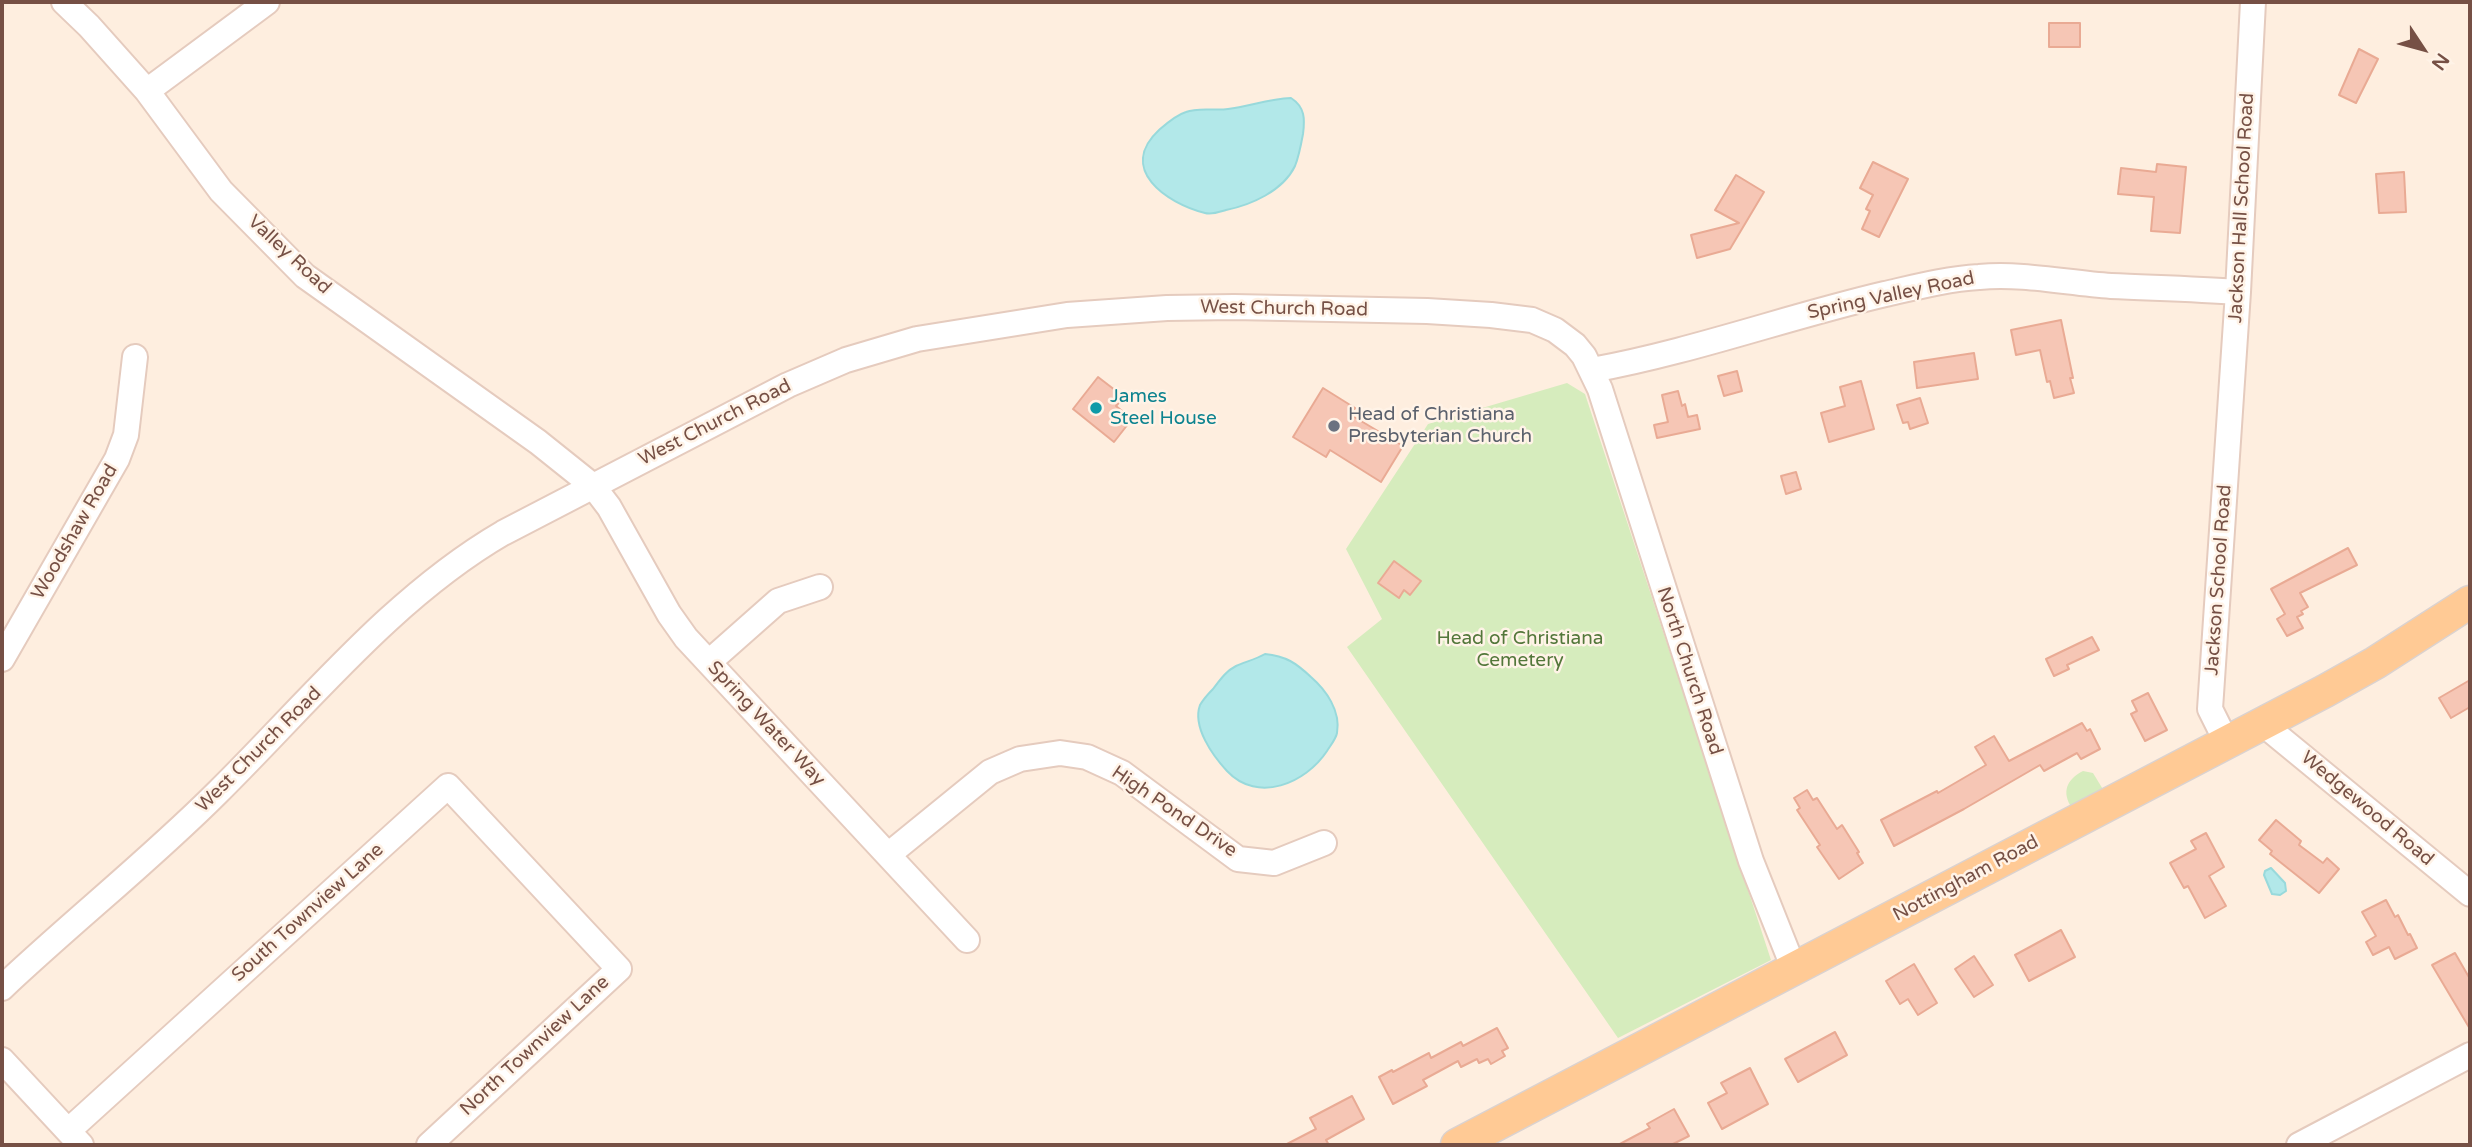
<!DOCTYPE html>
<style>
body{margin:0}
#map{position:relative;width:2472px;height:1147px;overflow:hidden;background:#feeedf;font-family:"Varela Round",sans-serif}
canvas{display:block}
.frame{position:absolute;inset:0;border:4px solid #765045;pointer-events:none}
.north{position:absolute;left:2388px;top:14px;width:70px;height:70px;-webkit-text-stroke:5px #fff3e7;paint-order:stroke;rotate:126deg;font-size:19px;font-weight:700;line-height:28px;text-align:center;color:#765045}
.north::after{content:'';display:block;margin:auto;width:24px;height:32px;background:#765045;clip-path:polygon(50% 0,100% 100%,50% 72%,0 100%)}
</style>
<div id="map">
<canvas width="2472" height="1147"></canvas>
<div class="frame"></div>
<div class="north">N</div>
</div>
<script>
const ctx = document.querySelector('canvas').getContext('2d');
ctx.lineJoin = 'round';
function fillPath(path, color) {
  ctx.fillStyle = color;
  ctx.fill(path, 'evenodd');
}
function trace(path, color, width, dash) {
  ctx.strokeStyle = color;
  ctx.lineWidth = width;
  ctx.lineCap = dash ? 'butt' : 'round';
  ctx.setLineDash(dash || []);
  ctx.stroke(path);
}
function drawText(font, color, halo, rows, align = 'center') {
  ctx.font = font + ' "Varela Round",sans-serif';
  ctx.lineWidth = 5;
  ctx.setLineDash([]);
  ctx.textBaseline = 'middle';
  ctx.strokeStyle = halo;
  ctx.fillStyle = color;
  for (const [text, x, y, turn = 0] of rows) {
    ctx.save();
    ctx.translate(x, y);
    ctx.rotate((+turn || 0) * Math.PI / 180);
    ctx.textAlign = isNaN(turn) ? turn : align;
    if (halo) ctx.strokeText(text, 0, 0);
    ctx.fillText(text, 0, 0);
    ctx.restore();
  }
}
const green = new Path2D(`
 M 1567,383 L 1585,394 L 1771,960 L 1618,1038 L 1347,647 L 1382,619 L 1346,549 L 1428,424 Z
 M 2083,771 L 2093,773 L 2104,791 L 2072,808 C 2061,792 2067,779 2083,771 Z`);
const water = new Path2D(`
 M 1291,98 C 1305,107 1305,119 1303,134 C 1301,145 1299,156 1295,166 C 1283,191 1251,205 1226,210 C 1219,212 1212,215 1205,213 C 1166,203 1117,169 1159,130 C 1167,123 1176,115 1186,112 C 1198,107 1215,111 1228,109 C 1250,106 1269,99 1291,98 Z
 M 1265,654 C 1286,656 1296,663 1311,677 C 1326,690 1341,711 1337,733 C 1336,739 1330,746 1327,751 C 1306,783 1258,804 1227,771 C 1213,756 1192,727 1200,705 C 1203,700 1209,693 1213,689 C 1220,680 1226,671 1236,666 C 1245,662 1256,659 1265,654 Z
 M 2271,868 L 2285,883 L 2286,891 L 2280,895 L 2272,894 L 2264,875 L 2265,871 Z`);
const building = new Path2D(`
 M 2049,23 L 2080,23 L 2080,47 L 2049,47 Z
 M 2359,49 L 2378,59 L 2356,103 L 2339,95 Z
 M 1873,162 L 1908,179 L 1879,237 L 1862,229 L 1870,211 L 1866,209 L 1873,195 L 1860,188 Z
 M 2157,164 L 2186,167 L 2180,233 L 2151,231 L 2154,197 L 2118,194 L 2121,168 L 2156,172 Z
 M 2404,172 L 2406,212 L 2379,213 L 2376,174 Z
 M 1736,175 L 1764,192 L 1730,249 L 1697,258 L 1691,235 L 1739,223 L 1715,210 Z
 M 2061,320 L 2073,378 L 2070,378 L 2074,393 L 2054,398 L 2050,381 L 2047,382 L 2040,350 L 2016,355 L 2011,330 Z
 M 1974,353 L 1978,379 L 1917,388 L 1914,362 Z
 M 1737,371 L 1742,391 L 1724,396 L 1718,376 Z
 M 1098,377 L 1124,397 L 1116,406 L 1132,419 L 1114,442 L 1073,409 Z
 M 1861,381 L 1874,429 L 1829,442 L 1821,413 L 1845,406 L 1840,387 Z
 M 1323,388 L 1355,408 L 1351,415 L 1403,446 L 1381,482 L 1330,450 L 1326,457 L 1293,437 Z
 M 1678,391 L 1682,406 L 1685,404 L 1688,417 L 1697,415 L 1700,429 L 1657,438 L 1654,425 L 1668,422 L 1662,395 Z
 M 1920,398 L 1928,423 L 1910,429 L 1908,422 L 1903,423 L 1897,405 Z
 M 1796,472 L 1801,489 L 1786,494 L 1781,476 Z
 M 2348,548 L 2357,565 L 2300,593 L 2308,607 L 2301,611 L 2303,614 L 2297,617 L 2303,628 L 2287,636 L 2277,619 L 2285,614 L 2271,589 Z
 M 1394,561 L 1421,581 L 1410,595 L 1404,590 L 1399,598 L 1378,583 Z
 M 2092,637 L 2099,650 L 2067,665 L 2069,669 L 2054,676 L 2046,659 Z
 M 2470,680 L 2470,707 L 2451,718 L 2439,698 Z
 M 2148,693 L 2167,730 L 2145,741 L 2131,714 L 2137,711 L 2132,701 Z
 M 2082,723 L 2087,731 L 2090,729 L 2100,749 L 2081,759 L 2077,753 L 2044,771 L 2040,765 L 1964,809 L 1894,846 L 1881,820 L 1937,791 L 1938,793 L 1986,765 L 1975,747 L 1994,736 L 2009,761 Z
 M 1807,790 L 1813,800 L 1817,798 L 1837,829 L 1842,825 L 1859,852 L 1857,853 L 1863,863 L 1839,879 L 1817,847 L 1820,845 L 1797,810 L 1800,808 L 1794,798 Z
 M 2276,820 L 2301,841 L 2299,845 L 2323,863 L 2327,858 L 2339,869 L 2319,893 L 2270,854 L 2272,851 L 2259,840 Z
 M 2206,833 L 2224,867 L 2209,876 L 2226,906 L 2205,918 L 2188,886 L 2184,888 L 2170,863 L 2196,849 L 2191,841 Z
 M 2386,900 L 2395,917 L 2398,915 L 2408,935 L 2410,934 L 2417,948 L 2395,959 L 2389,947 L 2373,955 L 2366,942 L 2376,936 L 2362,912 Z
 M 2061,930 L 2075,957 L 2029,981 L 2015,955 Z
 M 2455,953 L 2470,979 L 2470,1029 L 2432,965 Z
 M 1974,956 L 1993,985 L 1974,997 L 1955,969 Z
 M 1914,964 L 1937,1003 L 1918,1015 L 1908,999 L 1900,1004 L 1886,981 Z
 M 1497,1028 L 1508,1048 L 1502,1051 L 1505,1056 L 1491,1064 L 1488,1059 L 1479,1063 L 1477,1059 L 1461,1067 L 1458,1061 L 1423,1080 L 1427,1086 L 1393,1104 L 1379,1077 L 1392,1070 L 1393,1072 L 1429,1053 L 1431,1058 L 1461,1042 L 1463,1046 Z
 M 1835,1032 L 1847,1055 L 1798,1082 L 1785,1059 Z
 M 1750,1068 L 1768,1104 L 1722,1129 L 1708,1103 L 1727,1093 L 1721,1083 Z
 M 1352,1096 L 1364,1119 L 1326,1140 L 1329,1145 L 1285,1145 L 1316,1129 L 1310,1118 Z
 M 1674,1109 L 1689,1136 L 1671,1145 L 1618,1145 L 1650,1128 L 1647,1124 Z`);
const minor = new Path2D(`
 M 64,2 L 89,26 L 147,91 L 221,191 L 305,276 L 538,442 L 593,486 L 609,507 L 669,614 L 686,638 L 967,940
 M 147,91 L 267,2
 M 1592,370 C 1691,352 1787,317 1885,294 C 1916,287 1947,279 1979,277 C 2023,273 2067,283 2111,286 C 2153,288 2195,289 2238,292
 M 2,659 L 117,459 L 126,435 L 135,357
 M 709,662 L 778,601 L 820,587
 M 2263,724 L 2470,894
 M 2227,743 L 2210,709 L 2238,292 L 2253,2
 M 888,855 L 990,772 L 1020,759 L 1060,753 L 1087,757 L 1122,773 L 1238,859 L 1274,863 L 1324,843
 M 2,988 C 73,921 149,861 218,792 C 308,703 393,597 503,533 L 788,385 L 846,360 L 917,339 L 1067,315 L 1167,308 L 1234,307 L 1427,311 L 1491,315 L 1532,320 L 1555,330 L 1575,345 L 1584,356 L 1600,389 L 1751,861 L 1794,969
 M 2,1060 L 81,1145
 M 68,1131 L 448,786 L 619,969 L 429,1145
 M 2299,1145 L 2470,1055`);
const major = new Path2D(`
 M 1457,1145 L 2325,691 L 2375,663 L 2470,602`);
const markers = [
 [1096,408,7,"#0f9aa8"],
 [1334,426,7,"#6b7280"]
];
const streetNames = [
 ["Jackson Hall School Road",2242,208,-87],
 ["Valley Road",289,255,43],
 ["Spring Valley Road",1891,296,-12],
 ["West Church Road",1284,309,1],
 ["West Church Road",715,423,-27],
 ["Woodshaw Road",75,532,-60],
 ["Jackson School Road",2219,580,-86],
 ["North Church Road",1689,671,72],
 ["Spring Water Way",766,724,47],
 ["West Church Road",259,750,-45],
 ["Wedgewood Road",2367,809,40],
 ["High Pond Drive",1174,812,34],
 ["Nottingham Road",1966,879,-28],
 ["South Townview Lane",308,913,-42],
 ["North Townview Lane",535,1046,-43]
];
const cultureNames = [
 ["James",1110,397],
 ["Steel House",1110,419]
];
const worshipNames = [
 ["Head of Christiana",1348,415],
 ["Presbyterian Church",1348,437]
];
const parkNames = [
 ["Head of Christiana",1520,639],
 ["Cemetery",1520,661]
];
fillPath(green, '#d6ecbd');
fillPath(water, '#b2e8e9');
trace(water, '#98d9db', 2);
fillPath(building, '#f6c6b5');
trace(building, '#e9aa94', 2);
trace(minor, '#e5cbbe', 28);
trace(major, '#dbd2cf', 35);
trace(minor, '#fff', 24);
trace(major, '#ffca95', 32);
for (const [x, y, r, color] of markers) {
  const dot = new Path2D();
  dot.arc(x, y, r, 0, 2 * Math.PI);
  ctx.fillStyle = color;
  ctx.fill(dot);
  trace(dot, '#fff3e7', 2.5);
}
drawText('19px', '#765045', '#fff3e7', streetNames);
drawText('19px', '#0d838f', '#fff3e7', cultureNames, 'left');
drawText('19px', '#5b616d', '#fff3e7', worshipNames, 'left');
drawText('19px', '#53773a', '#fff3e7', parkNames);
</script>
